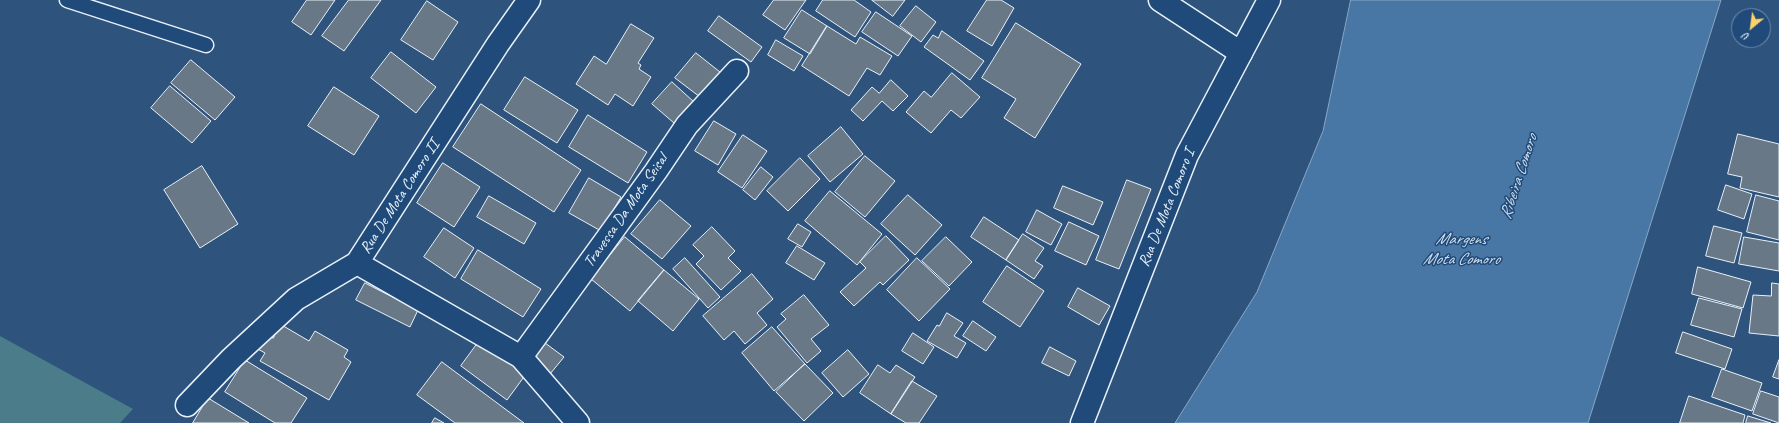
<!DOCTYPE html>
<style>
body{margin:0}
#map{position:relative;width:1779px;height:423px;overflow:hidden;background:#2e537d;font-family:Caveat,sans-serif}
canvas{display:block}
.north{position:absolute;left:1731px;top:8px;width:40px;height:40px;box-sizing:border-box;background:#1f4a7a;border:1px solid #6f8dac;border-radius:50%;rotate:209deg;font-size:11px;font-weight:700;line-height:16px;text-align:center;color:#e8f1f8}
.north::after{content:'';display:block;margin:auto;width:14px;height:18px;background:#ffd166;clip-path:polygon(50% 0,100% 100%,50% 72%,0 100%)}
</style>
<div id="map">
<canvas width="1779" height="423"></canvas>
<div class="north">U</div>
</div>
<script>
const ctx = document.querySelector('canvas').getContext('2d');
ctx.lineJoin = 'round';
function fillPath(path, color) {
  ctx.fillStyle = color;
  ctx.fill(path, 'evenodd');
}
function trace(path, color, width, dash) {
  ctx.strokeStyle = color;
  ctx.lineWidth = width;
  ctx.lineCap = dash ? 'butt' : 'round';
  ctx.setLineDash(dash || []);
  ctx.stroke(path);
}
function drawText(font, color, halo, rows, align = 'center') {
  ctx.font = font + ' Caveat,sans-serif';
  ctx.lineWidth = 3;
  ctx.setLineDash([]);
  ctx.textBaseline = 'middle';
  ctx.strokeStyle = halo;
  ctx.fillStyle = color;
  for (const [text, x, y, turn = 0] of rows) {
    ctx.save();
    ctx.translate(x, y);
    ctx.rotate((+turn || 0) * Math.PI / 180);
    ctx.textAlign = isNaN(turn) ? turn : align;
    if (halo) ctx.strokeText(text, 0, 0);
    ctx.fillText(text, 0, 0);
    ctx.restore();
  }
}
const green = new Path2D(`
 M 0,336 L 133,409 L 120,423 L 0,423 Z`);
const water = new Path2D(`
 M 1351,0 L 1721,0 L 1588,423 L 1175,423 L 1257,292 L 1323,131 Z`);
const building = new Path2D(`
 M 307,0 L 335,0 L 311,35 L 292,22 Z
 M 349,0 L 381,0 L 344,51 L 322,36 Z
 M 774,0 L 806,0 L 785,30 L 763,15 Z
 M 823,0 L 854,0 L 871,12 L 855,37 L 816,11 Z
 M 872,0 L 905,0 L 893,16 Z
 M 987,0 L 1001,0 L 1014,8 L 992,46 L 967,31 Z
 M 427,1 L 458,22 L 433,60 L 401,40 Z
 M 916,6 L 936,22 L 921,42 L 900,26 Z
 M 802,10 L 827,26 L 810,54 L 784,38 Z
 M 876,12 L 912,36 L 898,56 L 862,32 Z
 M 719,16 L 762,47 L 751,62 L 708,31 Z
 M 1016,23 L 1081,64 L 1035,138 L 1004,118 L 1016,99 L 982,78 Z
 M 631,24 L 654,38 L 638,63 L 641,65 L 639,69 L 651,77 L 633,106 L 615,94 L 608,105 L 576,84 L 594,56 L 606,64 Z
 M 827,26 L 856,44 L 860,37 L 892,56 L 880,75 L 867,68 L 849,96 L 802,66 Z
 M 942,31 L 984,61 L 970,80 L 924,47 L 933,35 L 938,38 Z
 M 776,40 L 803,56 L 794,71 L 768,55 Z
 M 391,52 L 436,87 L 416,113 L 371,78 Z
 M 696,53 L 720,72 L 700,97 L 675,78 Z
 M 191,60 L 235,97 L 215,120 L 171,83 Z
 M 952,73 L 980,97 L 961,118 L 951,110 L 931,133 L 906,112 L 924,91 L 931,97 Z
 M 525,77 L 578,110 L 557,143 L 504,110 Z
 M 891,80 L 908,96 L 893,111 L 882,101 L 863,121 L 851,110 L 872,87 L 879,93 Z
 M 672,82 L 694,102 L 674,123 L 652,104 Z
 M 170,86 L 211,121 L 192,143 L 151,108 Z
 M 334,87 L 379,116 L 354,155 L 308,126 Z
 M 481,104 L 581,170 L 554,212 L 453,147 Z
 M 588,115 L 647,152 L 628,183 L 569,147 Z
 M 714,121 L 736,134 L 718,165 L 695,151 Z
 M 841,127 L 863,154 L 830,182 L 808,156 Z
 M 1738,134 L 1779,144 L 1779,197 L 1740,188 L 1742,177 L 1728,174 Z
 M 743,135 L 767,151 L 742,188 L 718,172 Z
 M 865,156 L 895,181 L 865,217 L 835,192 Z
 M 800,158 L 820,179 L 788,211 L 767,191 Z
 M 443,163 L 480,187 L 454,227 L 417,203 Z
 M 202,166 L 238,224 L 200,248 L 164,190 Z
 M 761,167 L 773,177 L 755,200 L 743,190 Z
 M 589,178 L 621,197 L 601,231 L 569,213 Z
 M 1127,180 L 1151,189 L 1119,269 L 1096,260 Z
 M 1726,185 L 1752,194 L 1744,219 L 1718,210 Z
 M 1063,186 L 1103,202 L 1093,225 L 1054,208 Z
 M 830,191 L 882,234 L 857,265 L 805,221 Z
 M 908,195 L 942,225 L 915,255 L 881,224 Z
 M 1756,195 L 1779,201 L 1779,240 L 1747,232 Z
 M 489,196 L 536,223 L 524,244 L 477,217 Z
 M 660,200 L 691,226 L 662,259 L 631,234 Z
 M 1037,210 L 1062,224 L 1051,245 L 1026,232 Z
 M 984,217 L 1019,240 L 1006,260 L 971,237 Z
 M 1069,222 L 1099,236 L 1086,265 L 1055,251 Z
 M 798,224 L 811,232 L 802,247 L 788,239 Z
 M 1714,226 L 1742,233 L 1734,263 L 1706,256 Z
 M 712,227 L 735,251 L 728,258 L 741,271 L 721,290 L 696,264 L 704,256 L 693,245 Z
 M 444,228 L 474,248 L 455,278 L 424,257 Z
 M 1023,234 L 1044,248 L 1035,261 L 1043,266 L 1034,279 L 1006,260 Z
 M 886,236 L 909,260 L 883,285 L 880,282 L 854,306 L 840,292 L 866,268 L 860,262 Z
 M 625,237 L 664,270 L 630,311 L 591,279 Z
 M 946,237 L 972,262 L 949,286 L 922,261 Z
 M 1744,237 L 1779,243 L 1779,271 L 1739,264 Z
 M 797,246 L 825,263 L 814,280 L 786,263 Z
 M 478,250 L 541,289 L 523,317 L 461,279 Z
 M 685,258 L 720,297 L 708,308 L 673,269 Z
 M 917,258 L 950,289 L 919,321 L 887,290 Z
 M 1007,266 L 1044,291 L 1020,327 L 983,302 Z
 M 1698,267 L 1751,282 L 1743,308 L 1692,294 Z
 M 664,270 L 699,299 L 673,331 L 638,301 Z
 M 752,274 L 773,299 L 757,313 L 767,325 L 745,344 L 734,331 L 724,340 L 703,316 Z
 M 365,283 L 418,310 L 410,327 L 356,300 Z
 M 1772,283 L 1779,284 L 1779,336 L 1749,333 L 1753,295 L 1771,296 Z
 M 1078,288 L 1110,306 L 1099,325 L 1068,307 Z
 M 804,295 L 829,325 L 811,339 L 821,351 L 807,363 L 777,327 L 786,319 L 781,314 Z
 M 1699,298 L 1742,309 L 1734,337 L 1691,325 Z
 M 947,313 L 963,323 L 954,336 L 966,343 L 957,358 L 927,341 L 937,325 L 939,326 Z
 M 973,321 L 996,337 L 986,351 L 963,336 Z
 M 280,324 L 309,341 L 315,331 L 348,350 L 344,357 L 351,362 L 329,400 L 260,361 L 265,353 L 256,348 L 264,333 L 273,338 Z
 M 772,327 L 805,364 L 774,391 L 742,353 Z
 M 1683,332 L 1732,349 L 1725,369 L 1676,353 Z
 M 913,333 L 934,347 L 923,364 L 902,351 Z
 M 483,336 L 529,370 L 507,400 L 461,366 Z
 M 537,337 L 564,357 L 550,374 L 524,355 Z
 M 1050,347 L 1076,361 L 1069,376 L 1042,363 Z
 M 848,350 L 869,374 L 843,397 L 822,373 Z
 M 245,360 L 307,398 L 291,423 L 275,423 L 225,392 Z
 M 1779,360 L 1779,379 L 1773,377 Z
 M 442,362 L 524,423 L 455,423 L 417,395 Z
 M 805,364 L 833,393 L 804,421 L 776,392 Z
 M 878,365 L 890,373 L 896,365 L 915,377 L 891,414 L 860,393 Z
 M 1722,369 L 1762,383 L 1752,411 L 1712,397 Z
 M 912,381 L 937,396 L 919,423 L 906,423 L 891,414 Z
 M 1761,391 L 1779,397 L 1779,423 L 1753,414 Z
 M 1689,396 L 1745,415 L 1743,423 L 1680,423 Z
 M 208,398 L 249,423 L 193,423 Z
 M 1748,416 L 1771,423 L 1746,423 Z
 M 435,418 L 444,423 L 432,423 Z`);
const service = new Path2D(`
 M 67,0 L 206,45`);
const minor = new Path2D(`
 M 529,0 L 498,44 L 357,263 L 521,357 L 578,423
 M 1160,0 L 1241,53
 M 521,357 L 656,171 L 687,125 L 737,71
 M 187,405 L 231,359 L 296,299 L 357,263`);
const tertiary = new Path2D(`
 M 1082,423 L 1187,155 L 1269,0`);
const streetNames = [
 ["Rua De Mota Comoro II",400,197,-57],
 ["Rua De Mota Comoro I",1167,208,-68],
 ["Travessa Da Mota Seisal",626,211,-55]
];
const waterNames = [
 ["Ribeira Comoro",1519,177,-72],
 ["Margens",1461,240],
 ["Mota Comoro",1461,260]
];
fillPath(green, '#4a7d89');
fillPath(water, '#4977a5');
trace(water, '#89a8c6', 1);
fillPath(building, '#687887');
trace(building, '#e8f1f8', 1);
trace(service, '#e8f1f8', 17);
trace(minor, '#e8f1f8', 25);
trace(tertiary, '#e8f1f8', 25);
trace(service, '#1f4a7a', 14);
trace(minor, '#1f4a7a', 22);
trace(tertiary, '#1f4a7a', 22);
drawText('16px', '#e8f1f8', '#1f4a7a', streetNames);
drawText('italic 17px', '#d0dfec', '#1f4a7a', waterNames);
</script>
